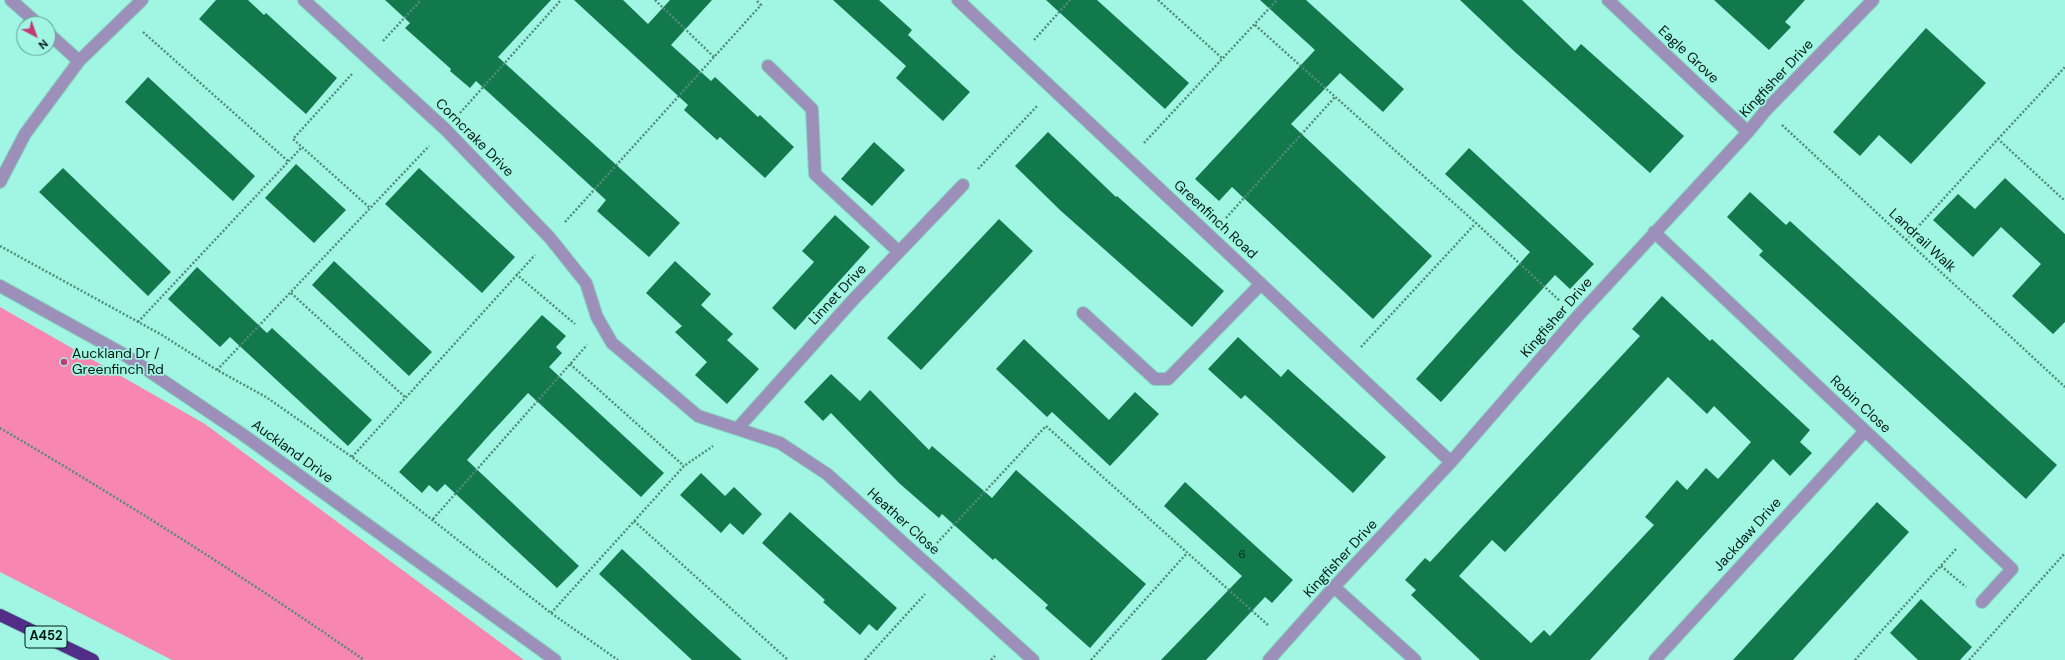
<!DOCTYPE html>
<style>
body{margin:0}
#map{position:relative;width:2065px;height:660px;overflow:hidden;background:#a0f6e2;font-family:"DM Sans",sans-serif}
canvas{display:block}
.north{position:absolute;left:16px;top:16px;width:40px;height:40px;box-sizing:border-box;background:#a0f6e2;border:1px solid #609e90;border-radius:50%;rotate:139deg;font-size:11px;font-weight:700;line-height:16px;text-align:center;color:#001914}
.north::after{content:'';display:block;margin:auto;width:14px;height:18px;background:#c33a76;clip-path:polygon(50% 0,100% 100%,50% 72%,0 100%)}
</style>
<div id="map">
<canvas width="2065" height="660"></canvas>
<div class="north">N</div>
</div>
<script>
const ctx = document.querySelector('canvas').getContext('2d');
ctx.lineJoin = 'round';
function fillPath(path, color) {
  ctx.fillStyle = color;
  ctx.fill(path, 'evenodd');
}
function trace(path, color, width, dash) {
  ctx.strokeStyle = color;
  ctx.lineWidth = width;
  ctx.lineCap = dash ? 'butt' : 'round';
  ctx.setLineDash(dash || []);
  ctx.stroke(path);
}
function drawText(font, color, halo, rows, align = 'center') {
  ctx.font = font + ' "DM Sans",sans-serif';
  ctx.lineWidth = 3.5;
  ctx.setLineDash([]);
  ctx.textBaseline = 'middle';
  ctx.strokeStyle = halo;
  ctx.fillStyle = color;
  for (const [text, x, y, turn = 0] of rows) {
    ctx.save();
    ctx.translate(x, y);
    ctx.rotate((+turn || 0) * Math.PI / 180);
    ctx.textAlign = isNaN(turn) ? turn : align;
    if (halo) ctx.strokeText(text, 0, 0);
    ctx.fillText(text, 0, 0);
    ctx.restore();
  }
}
const green = new Path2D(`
 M 0,307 L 205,424 L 524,660 L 172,660 L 0,572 Z`);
const building = new Path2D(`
 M 216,0 L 248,0 L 264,15 L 266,13 L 337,78 L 306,114 L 199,19 Z
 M 385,0 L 551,0 L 498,57 L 680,223 L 649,257 L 597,211 L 606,200 L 476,81 L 470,88 L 450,71 L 451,69 L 405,28 L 410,23 Z
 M 574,0 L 623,0 L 648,24 L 670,0 L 712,0 L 671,45 L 711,81 L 715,77 L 758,117 L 760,115 L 794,147 L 765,178 L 720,137 L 717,140 L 684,110 L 688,105 Z
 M 833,0 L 879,0 L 912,30 L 908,35 L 970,92 L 943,121 L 896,78 L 906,66 Z
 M 1046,0 L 1097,0 L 1189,83 L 1165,109 Z
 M 1260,0 L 1306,0 L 1404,89 L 1383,112 L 1340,73 L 1291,124 L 1432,256 L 1373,319 L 1232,187 L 1219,201 L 1195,179 L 1315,50 Z
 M 1460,0 L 1522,0 L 1575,51 L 1581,44 L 1684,136 L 1650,173 L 1515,52 Z
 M 1714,0 L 1805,0 L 1785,22 L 1791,27 L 1769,50 Z
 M 1926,28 L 1986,83 L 1911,164 L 1879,135 L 1860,156 L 1833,132 Z
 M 148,77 L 255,176 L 233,201 L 125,102 Z
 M 1048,132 L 1116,197 L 1117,196 L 1224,291 L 1192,327 L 1061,211 L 1015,166 Z
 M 874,142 L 905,170 L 872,206 L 841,179 Z
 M 1469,148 L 1594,264 L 1570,289 L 1555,275 L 1441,402 L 1416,379 L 1530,252 L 1445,174 Z
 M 296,164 L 346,210 L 314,243 L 265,198 Z
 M 63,168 L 171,272 L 148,296 L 39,192 Z
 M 419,168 L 515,257 L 482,293 L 385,204 Z
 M 2005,178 L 2065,234 L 2065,322 L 2053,334 L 2012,296 L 2041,264 L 2001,227 L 1973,257 L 1933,220 L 1958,194 L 1975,209 Z
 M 1750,192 L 1786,225 L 1790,221 L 2057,465 L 2026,499 L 1759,255 L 1763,251 L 1727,217 Z
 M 835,215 L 870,247 L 795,330 L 772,308 L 814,262 L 802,251 Z
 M 999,219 L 1033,251 L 921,370 L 887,338 Z
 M 334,261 L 432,352 L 409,376 L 312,285 Z
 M 675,261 L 711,294 L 701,305 L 733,334 L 727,340 L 759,369 L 727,404 L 695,375 L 707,362 L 675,332 L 682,326 L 646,293 Z
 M 197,267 L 267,333 L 272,328 L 372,420 L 348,446 L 230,337 L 220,347 L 168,299 Z
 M 1662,296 L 1710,341 L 1712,339 L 1810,430 L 1800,442 L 1812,453 L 1790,476 L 1773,459 L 1590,660 L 1480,660 L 1411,595 L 1416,590 L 1405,580 L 1425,558 L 1430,562 L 1640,336 L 1632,329 ZM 1668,377 L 1707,414 L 1714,406 L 1751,442 L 1718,479 L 1706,468 L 1687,490 L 1677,480 L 1645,517 L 1654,525 L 1550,636 L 1544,630 L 1531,643 L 1459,576 L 1492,540 L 1505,552 Z
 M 542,315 L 566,336 L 556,347 L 562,353 L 549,367 L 664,473 L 641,497 L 528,393 L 491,433 L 467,460 L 579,566 L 557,588 L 445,484 L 437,492 L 429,485 L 422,493 L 399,472 Z
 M 1238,337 L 1281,377 L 1288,369 L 1386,457 L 1353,493 L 1245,395 L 1241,399 L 1208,369 Z
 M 1024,339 L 1109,420 L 1135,392 L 1159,414 L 1110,466 L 1052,412 L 1047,417 L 996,369 Z
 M 831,374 L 860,401 L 870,390 L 929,450 L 932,446 L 992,498 L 1016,470 L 1146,584 L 1090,648 L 1045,608 L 1048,605 L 995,558 L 993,560 L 942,514 L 939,518 L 899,483 L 831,413 L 823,421 L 804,402 Z
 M 701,473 L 725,496 L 734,487 L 762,514 L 743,535 L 730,523 L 721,533 L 680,495 Z
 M 1185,482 L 1293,580 L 1272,603 L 1265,597 L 1206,660 L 1161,660 L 1242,576 L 1164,506 Z
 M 1877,502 L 1909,532 L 1853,594 L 1793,660 L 1733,660 Z
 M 790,512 L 897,608 L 877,631 L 869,624 L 860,635 L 823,602 L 825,600 L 762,543 Z
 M 622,549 L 698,620 L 742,660 L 692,660 L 599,574 Z
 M 1921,599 L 1972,647 L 1960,660 L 1918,660 L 1890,633 Z`);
const path = new Path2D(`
 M 655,0 L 715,58
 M 1158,0 L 1223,59
 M 1255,25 L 1476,223 L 1560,301
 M 143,32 L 289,162
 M 1034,40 L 1070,0
 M 383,41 L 421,0
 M 352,74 L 293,139 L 370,208
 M 460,113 L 561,0
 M 1782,125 L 2065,387
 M 1998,139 L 2065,67
 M 1144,143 L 1277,0
 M 978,169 L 1038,105
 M 1226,218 L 1335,97
 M 565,222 L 761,5 L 756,0
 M 1906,240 L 1998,139 L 2065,201
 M 0,246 L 162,335 L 217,370 L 266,397 L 352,457 L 551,613 L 618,660
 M 516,274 L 575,324
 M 291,293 L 405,397
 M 138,322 L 302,147
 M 1361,347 L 1476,223
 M 570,364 L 684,466
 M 217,370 L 429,146
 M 0,428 C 124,501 246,578 364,660
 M 352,457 L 535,255
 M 433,519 L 587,345
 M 634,521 L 788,660
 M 937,543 L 1046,426 L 1269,626
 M 1941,566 L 1966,587
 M 551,613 L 684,466 L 713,446
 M 865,660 L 925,594
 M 991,660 L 995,656
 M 1091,660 L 1187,553
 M 1855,660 L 1957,548
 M 1969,660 L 2065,553`);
const minor = new Path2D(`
 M 11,0 L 38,24
 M 304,0 L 445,129 L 550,238 L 586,283 L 597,317 L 612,343 L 698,416 L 780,443 L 827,474 L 1033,660
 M 958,0 L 1451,462
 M 1608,0 L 1748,132
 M 48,33 L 79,61
 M 768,66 L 812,109 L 815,174 L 899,252
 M 0,182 L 25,134 L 79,61 L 142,0
 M 1654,232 L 2012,569 L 1982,602
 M 0,286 L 125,355 L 242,434 L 555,660
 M 1083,313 L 1155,379 L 1168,379 L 1261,284
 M 738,428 L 852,301 L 963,185
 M 1334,587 L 1415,660
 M 1269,660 L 1334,587 L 1451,462 L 1577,317 L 1748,132 L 1766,110 L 1873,0
 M 1655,660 L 1865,431`);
const highway = new Path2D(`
 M 0,615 L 93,660`);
const markers = [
 [64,362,4,"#c33a76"]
];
const numberNames = [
 ["6",1242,555]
];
const shields = [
 [46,637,42]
];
const shieldNames = [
 ["A452",46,637]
];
const streetNames = [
 ["Eagle Grove",1688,55,43],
 ["Kingfisher Drive",1777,79,-47],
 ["Corncrake Drive",474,138,45],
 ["Greenfinch Road",1215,220,43],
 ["Landrail Walk",1922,241,43],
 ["Linnet Drive",838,295,-47],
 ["Kingfisher Drive",1557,318,-49],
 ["Robin Close",1860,405,43],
 ["Auckland Drive",292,452,36],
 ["Heather Close",903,522,42],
 ["Jackdaw Drive",1748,535,-48],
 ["Kingfisher Drive",1341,559,-47]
];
const poiNames = [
 ["Auckland Dr /",72,354],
 ["Greenfinch Rd",72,370]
];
fillPath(green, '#f787b0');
fillPath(building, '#12794c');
trace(minor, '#86d3c1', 14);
trace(highway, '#86d3c1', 14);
trace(path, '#528b7e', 2.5, [2, 2]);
trace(minor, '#9c90bb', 12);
trace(highway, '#512d87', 12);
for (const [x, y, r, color] of markers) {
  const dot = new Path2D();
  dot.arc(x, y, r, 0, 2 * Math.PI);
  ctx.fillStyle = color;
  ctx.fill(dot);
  trace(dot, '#a0f6e2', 1.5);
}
drawText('12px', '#043122', null, numberNames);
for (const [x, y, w] of shields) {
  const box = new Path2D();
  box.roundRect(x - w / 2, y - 11, w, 22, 3);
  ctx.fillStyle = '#a0f6e2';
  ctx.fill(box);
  trace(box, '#001914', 1);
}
drawText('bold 13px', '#001914', null, shieldNames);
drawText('14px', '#001914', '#a0f6e2', streetNames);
drawText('14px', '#001914', '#a0f6e2', poiNames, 'left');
</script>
